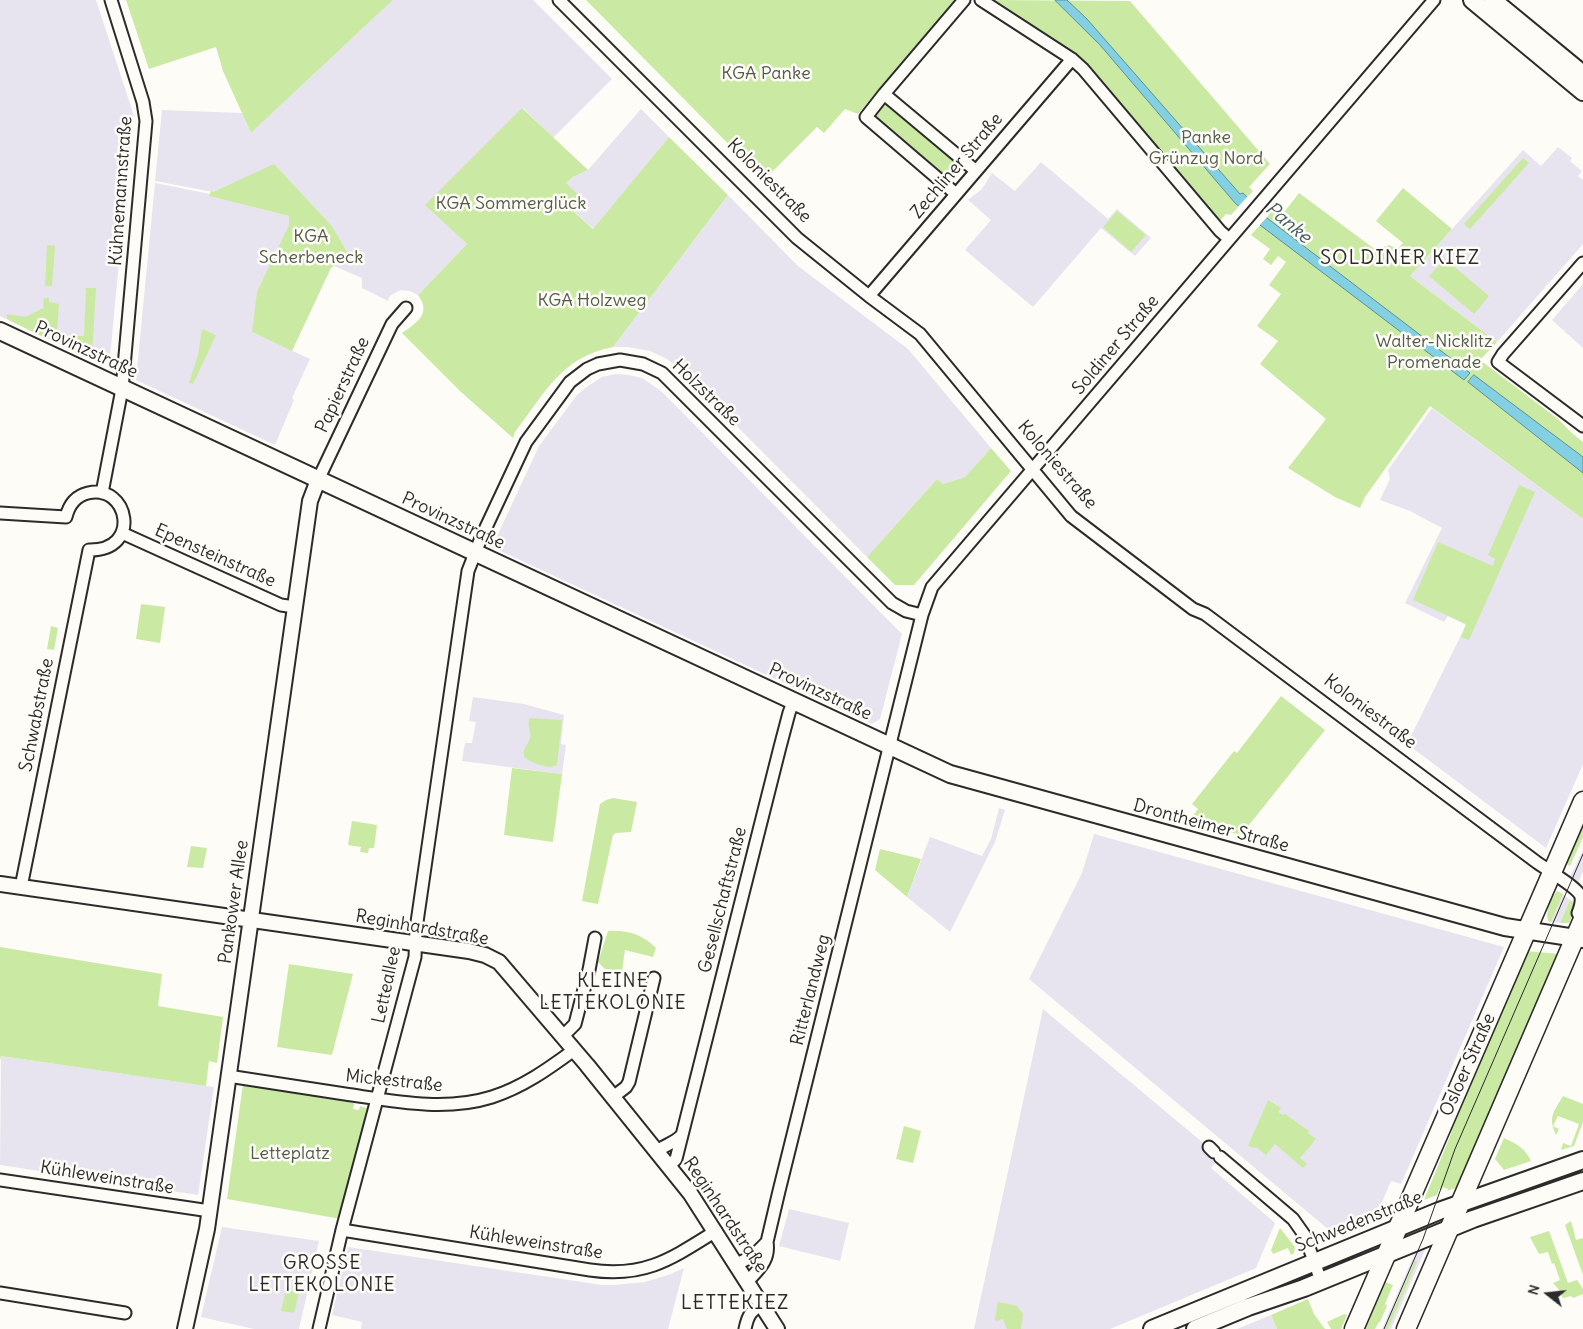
<!DOCTYPE html>
<meta charset="utf-8">
<style>
body{margin:0}
#map{position:relative;width:1583px;height:1329px;overflow:hidden;background:#fdfcf7;font-family:Delius,sans-serif}
canvas{display:block}
.north{position:absolute;left:1523px;top:1269px;width:50px;height:50px;-webkit-text-stroke:4px #fdfcf7;paint-order:stroke;rotate:286deg;font-size:14px;font-weight:700;line-height:20px;text-align:center;color:#2b2b2b}
.north::after{content:'';display:block;margin:auto;width:18px;height:22px;background:#2b2b2b;clip-path:polygon(50% 0,100% 100%,50% 72%,0 100%)}
</style>
<div id="map">
<canvas width="1583" height="1329"></canvas>
<div class="north">N</div>
</div>
<script>
const ctx = document.querySelector('canvas').getContext('2d');
ctx.lineJoin = 'round';
function fillPath(path, color) {
  ctx.fillStyle = color;
  ctx.fill(path, 'evenodd');
}
function trace(path, color, width, dash) {
  ctx.strokeStyle = color;
  ctx.lineWidth = width;
  ctx.lineCap = dash ? 'butt' : 'round';
  ctx.setLineDash(dash || []);
  ctx.stroke(path);
}
function drawText(font, color, halo, rows, align = 'center') {
  ctx.font = font + ' Delius,sans-serif';
  ctx.lineWidth = 5;
  ctx.setLineDash([]);
  ctx.textBaseline = 'middle';
  ctx.strokeStyle = halo;
  ctx.fillStyle = color;
  for (const [text, x, y, turn = 0] of rows) {
    ctx.save();
    ctx.translate(x, y);
    ctx.rotate((+turn || 0) * Math.PI / 180);
    ctx.textAlign = isNaN(turn) ? turn : align;
    if (halo) ctx.strokeText(text, 0, 0);
    ctx.fillText(text, 0, 0);
    ctx.restore();
  }
}
const built = new Path2D(`
 M 0,0 L 96,0 L 133,113 L 110,357 L 99,363 L 0,316 Z
 M 393,0 L 533,0 L 612,79 L 553,138 L 523,108 L 426,205 L 467,244 L 418,295 L 410,291 L 400,290 L 390,296 L 388,301 L 362,288 L 362,278 L 334,266 L 349,255 L 332,226 L 274,165 L 213,192 L 155,181 L 162,110 L 242,113 L 251,133 Z
 M 641,109 L 669,137 L 594,229 L 574,212 L 566,183 L 573,177 L 588,170 Z
 M 1558,147 L 1572,158 L 1570,161 L 1582,171 L 1578,176 L 1583,180 L 1583,244 L 1497,342 L 1410,276 L 1523,150 L 1541,166 Z
 M 1041,162 L 1108,219 L 1117,209 L 1151,238 L 1135,256 L 1101,228 L 1033,307 L 965,250 L 991,220 L 968,200 L 982,189 L 992,173 L 1015,191 Z
 M 155,183 L 210,194 L 210,196 L 289,216 L 289,225 L 252,332 L 310,359 L 292,398 L 294,400 L 275,445 L 136,380 Z
 M 728,195 L 798,266 L 908,349 L 991,448 L 965,477 L 943,484 L 937,479 L 867,557 L 681,370 L 667,359 L 650,351 L 627,347 L 613,347 Z
 M 1583,284 L 1583,348 L 1552,320 Z
 M 616,374 L 628,375 L 642,378 L 661,391 L 902,634 L 880,719 L 872,724 L 492,547 L 539,446 L 577,395 L 585,388 L 602,377 Z
 M 1432,408 L 1583,519 L 1583,764 L 1546,848 L 1407,744 L 1466,625 L 1448,616 L 1444,622 L 1405,603 L 1442,528 L 1410,511 L 1380,500 L 1390,479 L 1388,470 Z
 M 473,697 L 524,704 L 564,715 L 561,744 L 566,745 L 562,774 L 462,761 L 465,743 L 472,743 L 476,722 L 469,721 Z
 M 999,808 L 1005,810 L 995,842 L 950,932 L 907,897 L 930,837 L 982,856 L 991,839 Z
 M 1094,834 L 1504,947 L 1401,1184 L 1391,1181 L 1378,1212 L 1372,1220 L 1335,1235 L 1029,979 L 1082,873 Z
 M 1583,850 L 1583,871 L 1577,885 L 1569,879 Z
 M 1563,894 L 1570,900 L 1560,923 L 1551,922 Z
 M 1043,1009 L 1220,1157 L 1211,1168 L 1275,1223 L 1256,1268 L 1110,1329 L 974,1329 Z
 M 1,1056 L 214,1087 L 198,1195 L 0,1165 Z
 M 789,1209 L 849,1223 L 840,1261 L 779,1246 Z
 M 222,1227 L 319,1241 L 299,1329 L 254,1329 L 201,1317 Z
 M 1428,1243 L 1391,1329 L 1382,1329 L 1417,1248 Z
 M 348,1247 L 602,1285 L 614,1285 L 645,1282 L 671,1274 L 684,1268 L 668,1329 L 361,1329 L 362,1322 L 332,1315 Z
 M 1271,1315 L 1277,1329 L 1237,1329 Z`);
const green = new Path2D(`
 M 126,0 L 393,0 L 251,133 L 223,71 L 216,47 L 149,69 Z
 M 586,0 L 954,0 L 858,114 L 845,109 L 824,133 L 817,127 L 764,180 Z
 M 989,0 L 1130,1 L 1270,164 L 1249,187 L 1253,191 L 1231,215 L 1226,214 L 1218,223 L 1078,58 Z
 M 885,101 L 961,166 L 948,181 L 872,115 Z
 M 522,108 L 588,170 L 573,177 L 566,183 L 584,200 L 574,212 L 593,229 L 669,137 L 728,195 L 613,347 C 561,357 545,393 515,432 L 513,438 L 461,392 L 402,333 C 416,323 432,314 418,295 L 467,244 L 425,205 Z
 M 1523,158 L 1529,163 L 1470,229 L 1464,224 Z
 M 274,164 L 332,226 L 349,255 L 331,268 L 292,351 L 252,332 L 257,292 L 289,225 L 289,216 L 209,196 L 211,191 L 213,192 Z
 M 1403,188 L 1452,229 L 1410,276 L 1497,342 L 1480,360 L 1558,419 L 1572,433 L 1583,442 L 1583,519 L 1430,406 L 1365,497 L 1360,508 L 1335,497 L 1288,468 L 1326,419 L 1260,364 L 1278,341 L 1257,326 L 1281,294 L 1269,285 L 1286,262 L 1278,256 L 1271,265 L 1263,259 L 1270,249 L 1251,235 L 1274,209 L 1282,215 L 1299,193 L 1376,250 L 1389,245 L 1398,249 L 1403,243 L 1376,221 Z
 M 1117,211 L 1146,235 L 1131,252 L 1103,227 Z
 M 47,245 L 55,246 L 52,286 L 45,286 Z
 M 1445,259 L 1489,296 L 1474,314 L 1429,276 Z
 M 85,288 L 96,288 L 92,355 L 63,341 L 68,336 L 84,336 L 86,290 Z
 M 44,298 L 49,298 L 49,302 L 59,304 L 57,332 L 55,335 L 45,333 L 41,336 L 7,319 L 7,314 L 26,317 L 43,308 Z
 M 202,329 L 216,335 L 193,384 L 189,383 L 198,355 Z
 M 991,448 L 1011,471 L 914,585 L 895,585 L 867,557 L 937,479 L 943,484 L 965,477 Z
 M 1519,485 L 1535,492 L 1469,640 L 1461,637 L 1466,624 L 1413,600 L 1438,542 L 1493,566 L 1495,559 L 1488,555 Z
 M 141,604 L 165,607 L 160,643 L 136,639 Z
 M 51,626 L 58,628 L 54,650 L 47,649 Z
 M 1281,696 L 1325,730 L 1241,835 L 1189,821 L 1198,809 L 1192,804 L 1234,751 L 1237,753 Z
 M 530,718 L 562,720 L 557,765 C 548,770 532,763 524,757 C 522,748 528,746 530,738 C 532,731 526,725 530,718 Z
 M 512,768 L 562,774 L 553,842 L 504,835 Z
 M 613,798 L 637,802 L 631,832 L 616,833 L 613,835 L 598,904 L 582,901 L 600,804 L 606,800 Z
 M 1583,818 L 1583,837 L 1570,866 L 1564,862 Z
 M 352,821 L 377,825 L 374,848 L 369,848 L 368,853 L 360,852 L 361,847 L 348,845 Z
 M 191,846 L 207,848 L 203,868 L 187,867 Z
 M 880,849 L 921,859 L 907,897 L 875,870 Z
 M 1557,891 L 1563,894 L 1551,922 L 1549,922 C 1544,913 1551,898 1557,891 Z
 M 1570,900 L 1576,904 L 1576,907 L 1569,923 L 1560,923 Z
 M 608,931 C 627,930 642,934 656,948 L 653,957 L 625,950 L 622,971 L 605,969 L 598,962 Z
 M 0,947 L 162,974 L 158,1006 L 223,1017 L 217,1063 L 209,1061 L 206,1086 L 1,1056 L 0,1061 Z
 M 1525,951 L 1560,954 L 1461,1186 L 1447,1191 L 1448,1189 L 1443,1187 L 1442,1190 L 1439,1189 L 1437,1195 L 1424,1200 L 1451,1134 L 1455,1113 Z
 M 289,964 L 353,974 L 332,1055 L 277,1047 Z
 M 243,1084 L 355,1100 L 353,1109 L 359,1110 L 360,1106 L 370,1109 L 341,1219 L 227,1199 Z
 M 1563,1096 L 1583,1104 L 1583,1122 L 1574,1146 L 1561,1150 L 1563,1143 L 1571,1146 L 1579,1124 L 1558,1116 L 1553,1126 L 1559,1129 L 1556,1135 C 1548,1117 1553,1113 1563,1096 Z
 M 1268,1100 L 1281,1108 L 1278,1112 L 1283,1115 L 1285,1114 L 1309,1131 L 1308,1133 L 1316,1139 L 1300,1158 L 1307,1164 L 1303,1168 L 1275,1144 L 1266,1155 L 1256,1147 L 1255,1148 L 1248,1146 Z
 M 904,1126 L 921,1131 L 913,1163 L 896,1159 Z
 M 1504,1138 C 1517,1144 1525,1148 1531,1161 L 1504,1170 L 1495,1159 Z
 M 1583,1167 L 1583,1173 L 1535,1190 L 1532,1186 Z
 M 1571,1221 L 1576,1240 L 1583,1238 L 1583,1275 L 1565,1225 Z
 M 1280,1228 L 1295,1247 L 1294,1253 L 1291,1255 L 1288,1248 L 1273,1254 L 1271,1250 Z
 M 1549,1231 L 1568,1283 L 1577,1280 L 1583,1289 L 1583,1294 L 1573,1298 L 1571,1296 L 1564,1298 L 1562,1297 L 1559,1290 L 1553,1283 L 1560,1280 L 1554,1263 L 1552,1264 L 1548,1252 L 1539,1254 L 1530,1237 Z
 M 1415,1261 L 1417,1262 L 1388,1329 L 1385,1329 Z
 M 1383,1281 L 1393,1285 L 1385,1304 L 1387,1306 L 1380,1322 L 1379,1322 L 1375,1329 L 1362,1329 Z
 M 286,1290 L 299,1293 L 294,1313 L 281,1311 Z
 M 1308,1299 L 1314,1314 L 1325,1329 L 1277,1329 L 1271,1315 Z
 M 998,1302 L 1017,1306 L 1023,1314 L 1021,1329 L 1007,1329 L 1003,1319 L 996,1321 L 995,1318 Z
 M 1344,1314 L 1347,1315 L 1341,1329 L 1331,1329 L 1327,1322 Z`);
const water = new Path2D(`
 M 1055,0 L 1067,0 L 1087,19 L 1240,194 L 1243,193 L 1267,218 L 1470,373 L 1464,380 L 1260,225 L 1235,203 L 1100,45 Z
 M 1474,375 L 1583,457 L 1583,473 L 1468,382 Z`);
const pier = new Path2D(`
 M 1249,195 L 1268,216 L 1258,227 L 1237,208 Z`);
const minor = new Path2D(`
 M 559,0 L 797,238 L 869,296 L 920,334 L 1071,516 L 1193,609 L 1205,614 L 1535,861 C 1544,868 1579,888 1581,897 C 1582,903 1580,908 1578,913 L 1582,921
 M 981,0 L 1072,59 L 1083,69 L 1220,231 L 1229,239
 M 884,94 L 964,0
 M 956,194 L 866,117 L 884,94 L 976,171
 M 1583,263 L 1503,354 L 1498,362 L 1583,426
 M 869,296 L 1072,59
 M 318,480 L 392,324 L 406,308
 M 102,493 L 122,389 L 146,121 L 143,102 L 111,0
 M 0,513 L 66,517 C 69,505 75,496 88,493 C 128,483 143,551 89,550 L 21,887
 M 122,533 L 281,605 L 295,607
 M 563,1036 L 575,1024 L 589,970 L 595,938
 M 228,1076 C 267,1082 306,1088 345,1094 C 393,1101 444,1112 492,1097 C 523,1087 548,1069 574,1050
 M 613,1097 L 626,1087 L 629,1082 L 654,978
 M 1209,1147 L 1214,1152
 M 657,1151 C 665,1145 674,1143 681,1136
 M 1220,1157 L 1293,1219 L 1305,1236 L 1321,1281
 M 669,1166 L 676,1159 L 780,747 L 789,713 L 793,702
 M 0,1180 L 210,1211
 M 342,1230 L 590,1270 C 645,1278 671,1259 716,1231
 M 737,1264 L 753,1256 L 767,1242
 M 748,1281 C 759,1269 770,1260 767,1242 L 779,1191 L 922,615 L 932,587 L 1434,0
 M 0,1293 L 125,1313
 M 319,1329 L 342,1230 L 415,957 L 416,929 L 468,571 L 481,538 L 526,442 L 570,382 L 587,369 L 598,364 L 620,360 L 643,364 L 662,373 L 892,603 L 906,611 L 922,615
 M 745,1329 C 748,1315 750,1312 762,1304`);
const tertiary = new Path2D(`
 M 0,884 L 469,951 L 485,955 L 499,962 L 587,1065 L 690,1193 L 777,1329
 M 185,1329 L 207,1229 L 310,501 L 318,480`);
const secondary = new Path2D(`
 M 1472,0 L 1583,92
 M 1493,0 L 1583,74
 M 0,331 L 950,774 L 1505,927 L 1583,939
 M 1152,1329 L 1439,1211 L 1583,1160
 M 1195,1329 L 1248,1307 L 1304,1288 L 1473,1219 L 1583,1181`);
const primary = new Path2D(`
 M 1354,1329 L 1583,801
 M 1406,1329 L 1583,919`);
const tram = new Path2D(`
 M 1384,1329 L 1423,1239 L 1455,1149 L 1583,854`);
const parkNames = [
 ["KGA Panke",766,74],
 ["Panke",1206,138],
 ["Grünzug Nord",1206,159],
 ["KGA Sommerglück",511,204],
 ["KGA",311,237],
 ["Scherbeneck",311,258],
 ["KGA Holzweg",592,301],
 ["Walter-Nicklitz",1434,342],
 ["Promenade",1434,363],
 ["Letteplatz",290,1154]
];
const streetNames = [
 ["Zechliner Straße",957,166,-50],
 ["Koloniestraße",769,181,45],
 ["Kühnemannstraße",121,191,-86],
 ["Soldiner Straße",1116,345,-50],
 ["Provinzstraße",86,350,25],
 ["Papierstraße",343,385,-65],
 ["Holzstraße",706,393,44],
 ["Koloniestraße",1057,465,49],
 ["Provinzstraße",453,521,25],
 ["Epensteinstraße",215,556,24],
 ["Provinzstraße",820,692,25],
 ["Koloniestraße",1370,712,37],
 ["Schwabstraße",37,715,-79],
 ["Drontheimer Straße",1211,826,15],
 ["Gesellschaftstraße",723,900,-76],
 ["Pankower Allee",234,902,-82],
 ["Reginhardstraße",422,928,10],
 ["Letteallee",387,985,-78],
 ["Ritterlandweg",811,990,-76],
 ["Osloer Straße",1468,1065,-66],
 ["Mickestraße",394,1081,6],
 ["Kühleweinstraße",107,1178,9],
 ["Reginhardstraße",725,1215,56],
 ["Schwedenstraße",1359,1222,-22],
 ["Kühleweinstraße",536,1243,9]
];
const waterNames = [
 ["Panke",1288,223,40]
];
const neighbourhoodNames = [
 ["KLEINE",613,982],
 ["LETTEKOLONIE",613,1004],
 ["GROSSE",322,1264],
 ["LETTEKOLONIE",322,1286]
];
const quarterNames = [
 ["SOLDINER KIEZ",1400,258],
 ["LETTEKIEZ",735,1303]
];
fillPath(built, '#e7e4ef');
fillPath(green, '#caeaa3');
fillPath(water, '#84d0e3');
trace(water, '#608e99', 1);
fillPath(pier, '#fdfcf7');
trace(minor, '#2b2b2b', 15);
trace(tertiary, '#2b2b2b', 18);
trace(secondary, '#2b2b2b', 20);
trace(primary, '#2b2b2b', 21);
trace(minor, '#fdfcf7', 11);
trace(tertiary, '#fdfcf7', 14);
trace(secondary, '#fdfcf7', 16);
trace(primary, '#fdfcf7', 18);
trace(tram, '#2b2b2b', 1);
drawText('18px', '#535b49', '#fdfcf7', parkNames);
drawText('18px', '#2b2b2b', '#fdfcf7', streetNames);
drawText('italic 19px', '#465d62', '#fdfcf7', waterNames);
ctx.letterSpacing = '1px';
drawText('19px', '#2b2b2b', '#fdfcf7', neighbourhoodNames);
ctx.letterSpacing = '0px';
ctx.letterSpacing = '1px';
drawText('20px', '#2b2b2b', '#fdfcf7', quarterNames);
ctx.letterSpacing = '0px';
</script>
